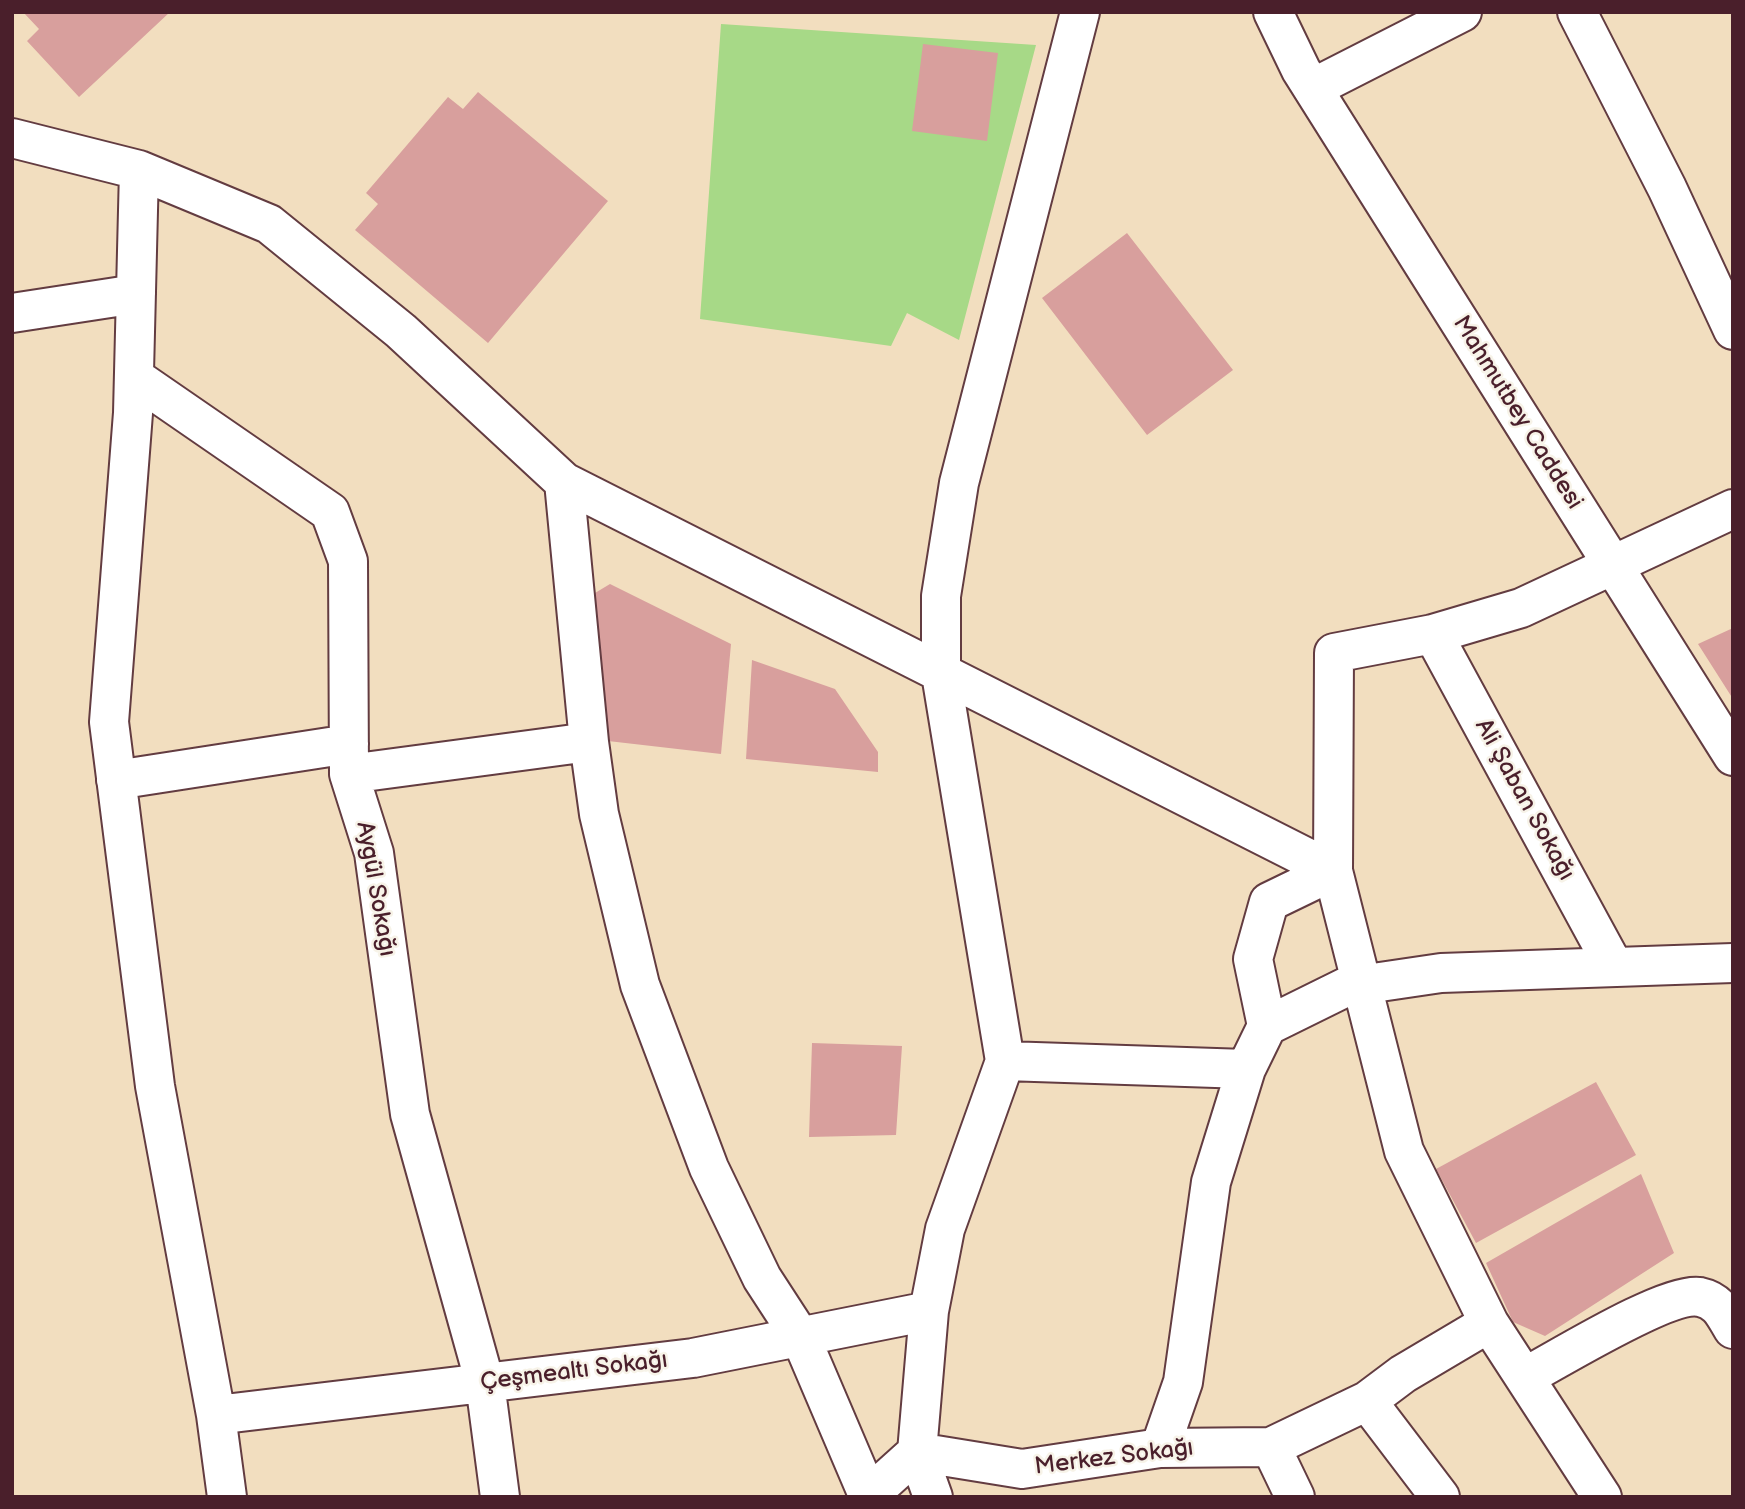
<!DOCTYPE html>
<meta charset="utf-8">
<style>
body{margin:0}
#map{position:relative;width:1745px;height:1509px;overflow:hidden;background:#f2debf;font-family:"Balsamiq Sans",sans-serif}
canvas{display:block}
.frame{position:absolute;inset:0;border:14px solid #4a1f2b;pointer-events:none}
</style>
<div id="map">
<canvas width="1745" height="1509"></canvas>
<div class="frame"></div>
</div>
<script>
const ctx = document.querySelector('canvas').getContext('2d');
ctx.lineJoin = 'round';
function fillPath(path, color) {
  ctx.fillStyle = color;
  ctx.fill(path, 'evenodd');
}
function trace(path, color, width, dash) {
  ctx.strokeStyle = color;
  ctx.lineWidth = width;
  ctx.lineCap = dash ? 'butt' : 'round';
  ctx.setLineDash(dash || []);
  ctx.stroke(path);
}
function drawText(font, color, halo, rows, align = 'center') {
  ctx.font = font + ' "Balsamiq Sans",sans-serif';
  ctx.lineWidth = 5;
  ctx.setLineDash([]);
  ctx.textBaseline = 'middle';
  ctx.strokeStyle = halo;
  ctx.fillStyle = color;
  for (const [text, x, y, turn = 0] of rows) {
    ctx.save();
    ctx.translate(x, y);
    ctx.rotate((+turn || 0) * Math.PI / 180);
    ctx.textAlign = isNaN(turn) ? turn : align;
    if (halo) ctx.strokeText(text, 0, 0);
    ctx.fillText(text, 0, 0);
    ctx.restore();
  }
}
const green = new Path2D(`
 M 721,24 L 1036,45 L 959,340 L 907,313 L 891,346 L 700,319 Z`);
const building = new Path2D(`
 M 23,12 L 170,12 L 79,97 L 27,41 L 39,29 Z
 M 923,44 L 998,53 L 987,141 L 912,131 Z
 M 478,92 L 608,201 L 488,343 L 355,230 L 378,204 L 366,193 L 448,97 L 463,109 Z
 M 1127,233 L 1233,370 L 1147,435 L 1042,298 Z
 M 610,584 L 731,644 L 721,754 L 608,741 L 595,593 Z
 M 1733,628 L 1733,699 L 1698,644 Z
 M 752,660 L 835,689 L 878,752 L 878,772 L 746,759 Z
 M 812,1043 L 902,1046 L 896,1135 L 809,1137 Z
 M 1596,1082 L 1636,1155 L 1476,1243 L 1436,1169 Z
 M 1641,1174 L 1674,1253 L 1545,1336 L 1513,1322 L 1486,1263 Z`);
const minor = new Path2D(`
 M 1577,12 L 1667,188 L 1733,330
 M 1313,88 L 1462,12
 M 12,138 L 139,170 L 269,224 L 401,331 L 564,482 L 1333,871
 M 139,170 L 133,413 L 109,722 L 155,1086 L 216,1415 L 227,1497
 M 12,313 L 136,294
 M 134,377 L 330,512 L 348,561 L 349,774 L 374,853 L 410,1114 L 485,1383 L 500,1497
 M 564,482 L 589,742 L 599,814 L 640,985 L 709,1168 L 762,1278 L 801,1338 L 868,1495
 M 1433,634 L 1614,967
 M 349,774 L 589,742
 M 116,780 L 349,744
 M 1267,1026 L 1253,959 L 1269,902 L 1333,871
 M 1005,1061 L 1246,1069
 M 1525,1377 C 1559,1359 1668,1291 1700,1297 C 1719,1301 1724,1314 1733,1329
 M 1367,1401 L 1440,1497
 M 216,1415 L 693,1358 L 929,1311
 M 1271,1447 L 1295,1497
 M 1160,1448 L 1183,1382 L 1211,1182 L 1246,1069 L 1267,1026 L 1346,987 L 1441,973 L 1733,963
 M 867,1497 L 917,1452 L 929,1311 L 945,1229 L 1005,1061 L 941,674 L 941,596 L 959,483 L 1080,12
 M 933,1497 L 917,1452 L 1022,1469 L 1160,1448 L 1271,1447 L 1367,1401 L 1403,1374 L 1489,1323
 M 1602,1497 L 1489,1323 L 1404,1151 L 1333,871 L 1334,653 L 1433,634 L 1521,608 L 1733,509`);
const major = new Path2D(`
 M 1273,12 L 1301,70 L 1733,756`);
const streetNames = [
 ["Mahmutbey Caddesi",1517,413,58],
 ["Ali Şaban Sokağı",1524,800,61],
 ["Aygül Sokağı",375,889,80],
 ["Çeşmealtı Sokağı",574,1372,-7],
 ["Merkez Sokağı",1114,1458,-7]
];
fillPath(green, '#a7d987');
fillPath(building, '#d89f9d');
trace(minor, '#633c41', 42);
trace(major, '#633c41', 42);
trace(minor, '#fff', 38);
trace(major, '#fff', 38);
drawText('24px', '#4a1f2b', '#f7f3e8', streetNames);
</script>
